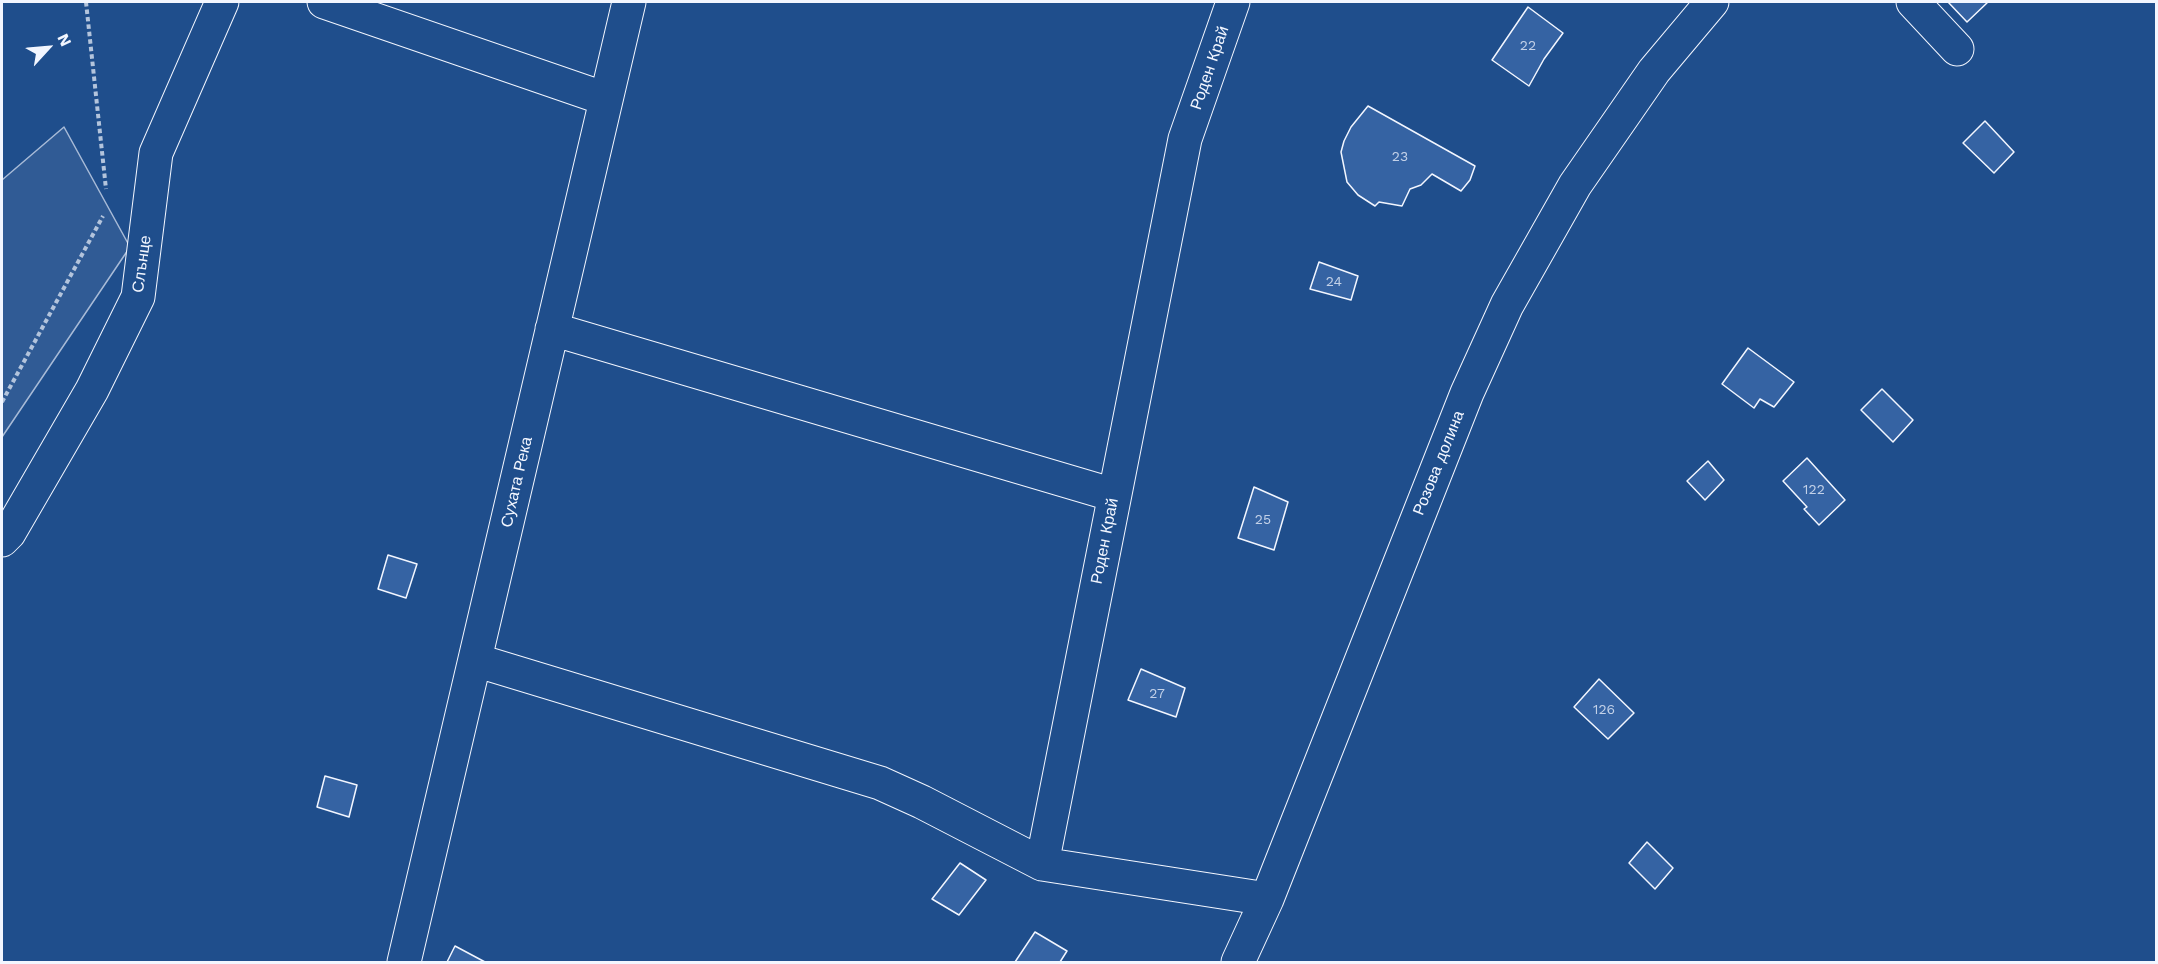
<!DOCTYPE html>
<meta charset="utf-8">
<style>
body{margin:0}
#map{position:relative;width:2158px;height:964px;overflow:hidden;background:#1f4e8c;font-family:"Work Sans",sans-serif}
canvas{display:block}
.frame{position:absolute;inset:0;border:3px solid #f2f6ff;pointer-events:none}
.north{position:absolute;left:18px;top:18px;width:60px;height:60px;-webkit-text-stroke:4px #1f4e8c;paint-order:stroke;rotate:64deg;font-size:16px;font-weight:700;line-height:24px;text-align:center;color:#f2f6ff}
.north::after{content:'';display:block;margin:auto;width:21px;height:27px;background:#f2f6ff;clip-path:polygon(50% 0,100% 100%,50% 72%,0 100%)}
</style>
<div id="map">
<canvas width="2158" height="964"></canvas>
<div class="frame"></div>
<div class="north">N</div>
</div>
<script>
const ctx = document.querySelector('canvas').getContext('2d');
ctx.lineJoin = 'round';
function fillPath(path, color) {
  ctx.fillStyle = color;
  ctx.fill(path, 'evenodd');
}
function trace(path, color, width, dash) {
  ctx.strokeStyle = color;
  ctx.lineWidth = width;
  ctx.lineCap = dash ? 'butt' : 'round';
  ctx.setLineDash(dash || []);
  ctx.stroke(path);
}
function drawText(font, color, halo, rows, align = 'center') {
  ctx.font = font + ' "Work Sans",sans-serif';
  ctx.lineWidth = 4.5;
  ctx.setLineDash([]);
  ctx.textBaseline = 'middle';
  ctx.strokeStyle = halo;
  ctx.fillStyle = color;
  for (const [text, x, y, turn = 0] of rows) {
    ctx.save();
    ctx.translate(x, y);
    ctx.rotate((+turn || 0) * Math.PI / 180);
    ctx.textAlign = isNaN(turn) ? turn : align;
    if (halo) ctx.strokeText(text, 0, 0);
    ctx.fillText(text, 0, 0);
    ctx.restore();
  }
}
const built = new Path2D(`
 M 64,127 L 130,247 L 2,437 L 2,180 Z`);
const building = new Path2D(`
 M 1948,2 L 1988,2 L 1967,22 Z
 M 1528,7 L 1563,33 L 1544,59 L 1529,86 L 1492,60 Z
 M 1368,106 L 1475,166 L 1470,180 L 1461,191 L 1432,174 L 1421,185 L 1410,189 L 1402,206 L 1379,202 L 1375,206 L 1358,195 L 1347,182 L 1341,152 L 1344,141 L 1351,127 Z
 M 1985,121 L 2014,152 L 1994,173 L 1963,143 Z
 M 1319,262 L 1358,276 L 1351,300 L 1310,289 Z
 M 1748,348 L 1794,382 L 1774,407 L 1760,399 L 1754,408 L 1722,384 Z
 M 1882,389 L 1913,420 L 1893,442 L 1861,410 Z
 M 1807,458 L 1845,500 L 1819,525 L 1804,509 L 1807,507 L 1783,481 Z
 M 1708,461 L 1724,480 L 1705,500 L 1687,481 Z
 M 1254,487 L 1288,502 L 1274,550 L 1238,538 Z
 M 388,555 L 417,564 L 406,598 L 378,589 Z
 M 1141,669 L 1185,688 L 1176,717 L 1128,700 Z
 M 1599,679 L 1634,713 L 1608,739 L 1574,707 Z
 M 325,776 L 357,785 L 349,817 L 317,807 Z
 M 1647,842 L 1673,868 L 1655,889 L 1629,863 Z
 M 960,863 L 986,880 L 959,915 L 932,899 Z
 M 1035,932 L 1067,951 L 1060,962 L 1015,962 Z
 M 455,946 L 485,962 L 447,962 Z`);
const path = new Path2D(`
 M 86,2 L 106,189
 M 2,402 L 103,216`);
const minor = new Path2D(`
 M 324,2 L 606,99
 M 1233,2 L 1185,139 L 1042,864 L 1267,899
 M 1913,2 L 1957,49
 M 552,329 L 1114,495
 M 2,540 L 9,533 L 92,390 L 138,297 L 156,153 L 222,2
 M 475,660 L 880,783 L 922,802 L 1042,864
 M 404,962 L 629,2
 M 1238,962 L 1267,899 L 1467,393 L 1507,305 L 1575,185 L 1654,71 L 1712,2`);
const numberNames = [
 ["22",1528,46],
 ["23",1400,157],
 ["24",1334,282],
 ["122",1814,490],
 ["25",1263,520],
 ["27",1157,694],
 ["126",1604,710]
];
const streetNames = [
 ["Роден Край",1210,68,-71],
 ["Слънце",142,264,-82],
 ["Розова долина",1439,463,-68],
 ["Сухата Река",517,482,-77],
 ["Роден Край",1105,541,-79]
];
fillPath(built, '#305b95');
trace(built, '#a8bbd7', 1.5);
fillPath(building, '#3563a3');
trace(building, '#f2f6ff', 1.5);
trace(minor, '#f2f6ff', 35);
trace(path, '#b3c4dc', 4, [4.5, 3]);
trace(minor, '#1f4e8c', 33);
drawText('14px', '#c3d1e8', null, numberNames);
drawText('16px', '#f2f6ff', '#1f4e8c', streetNames);
</script>
